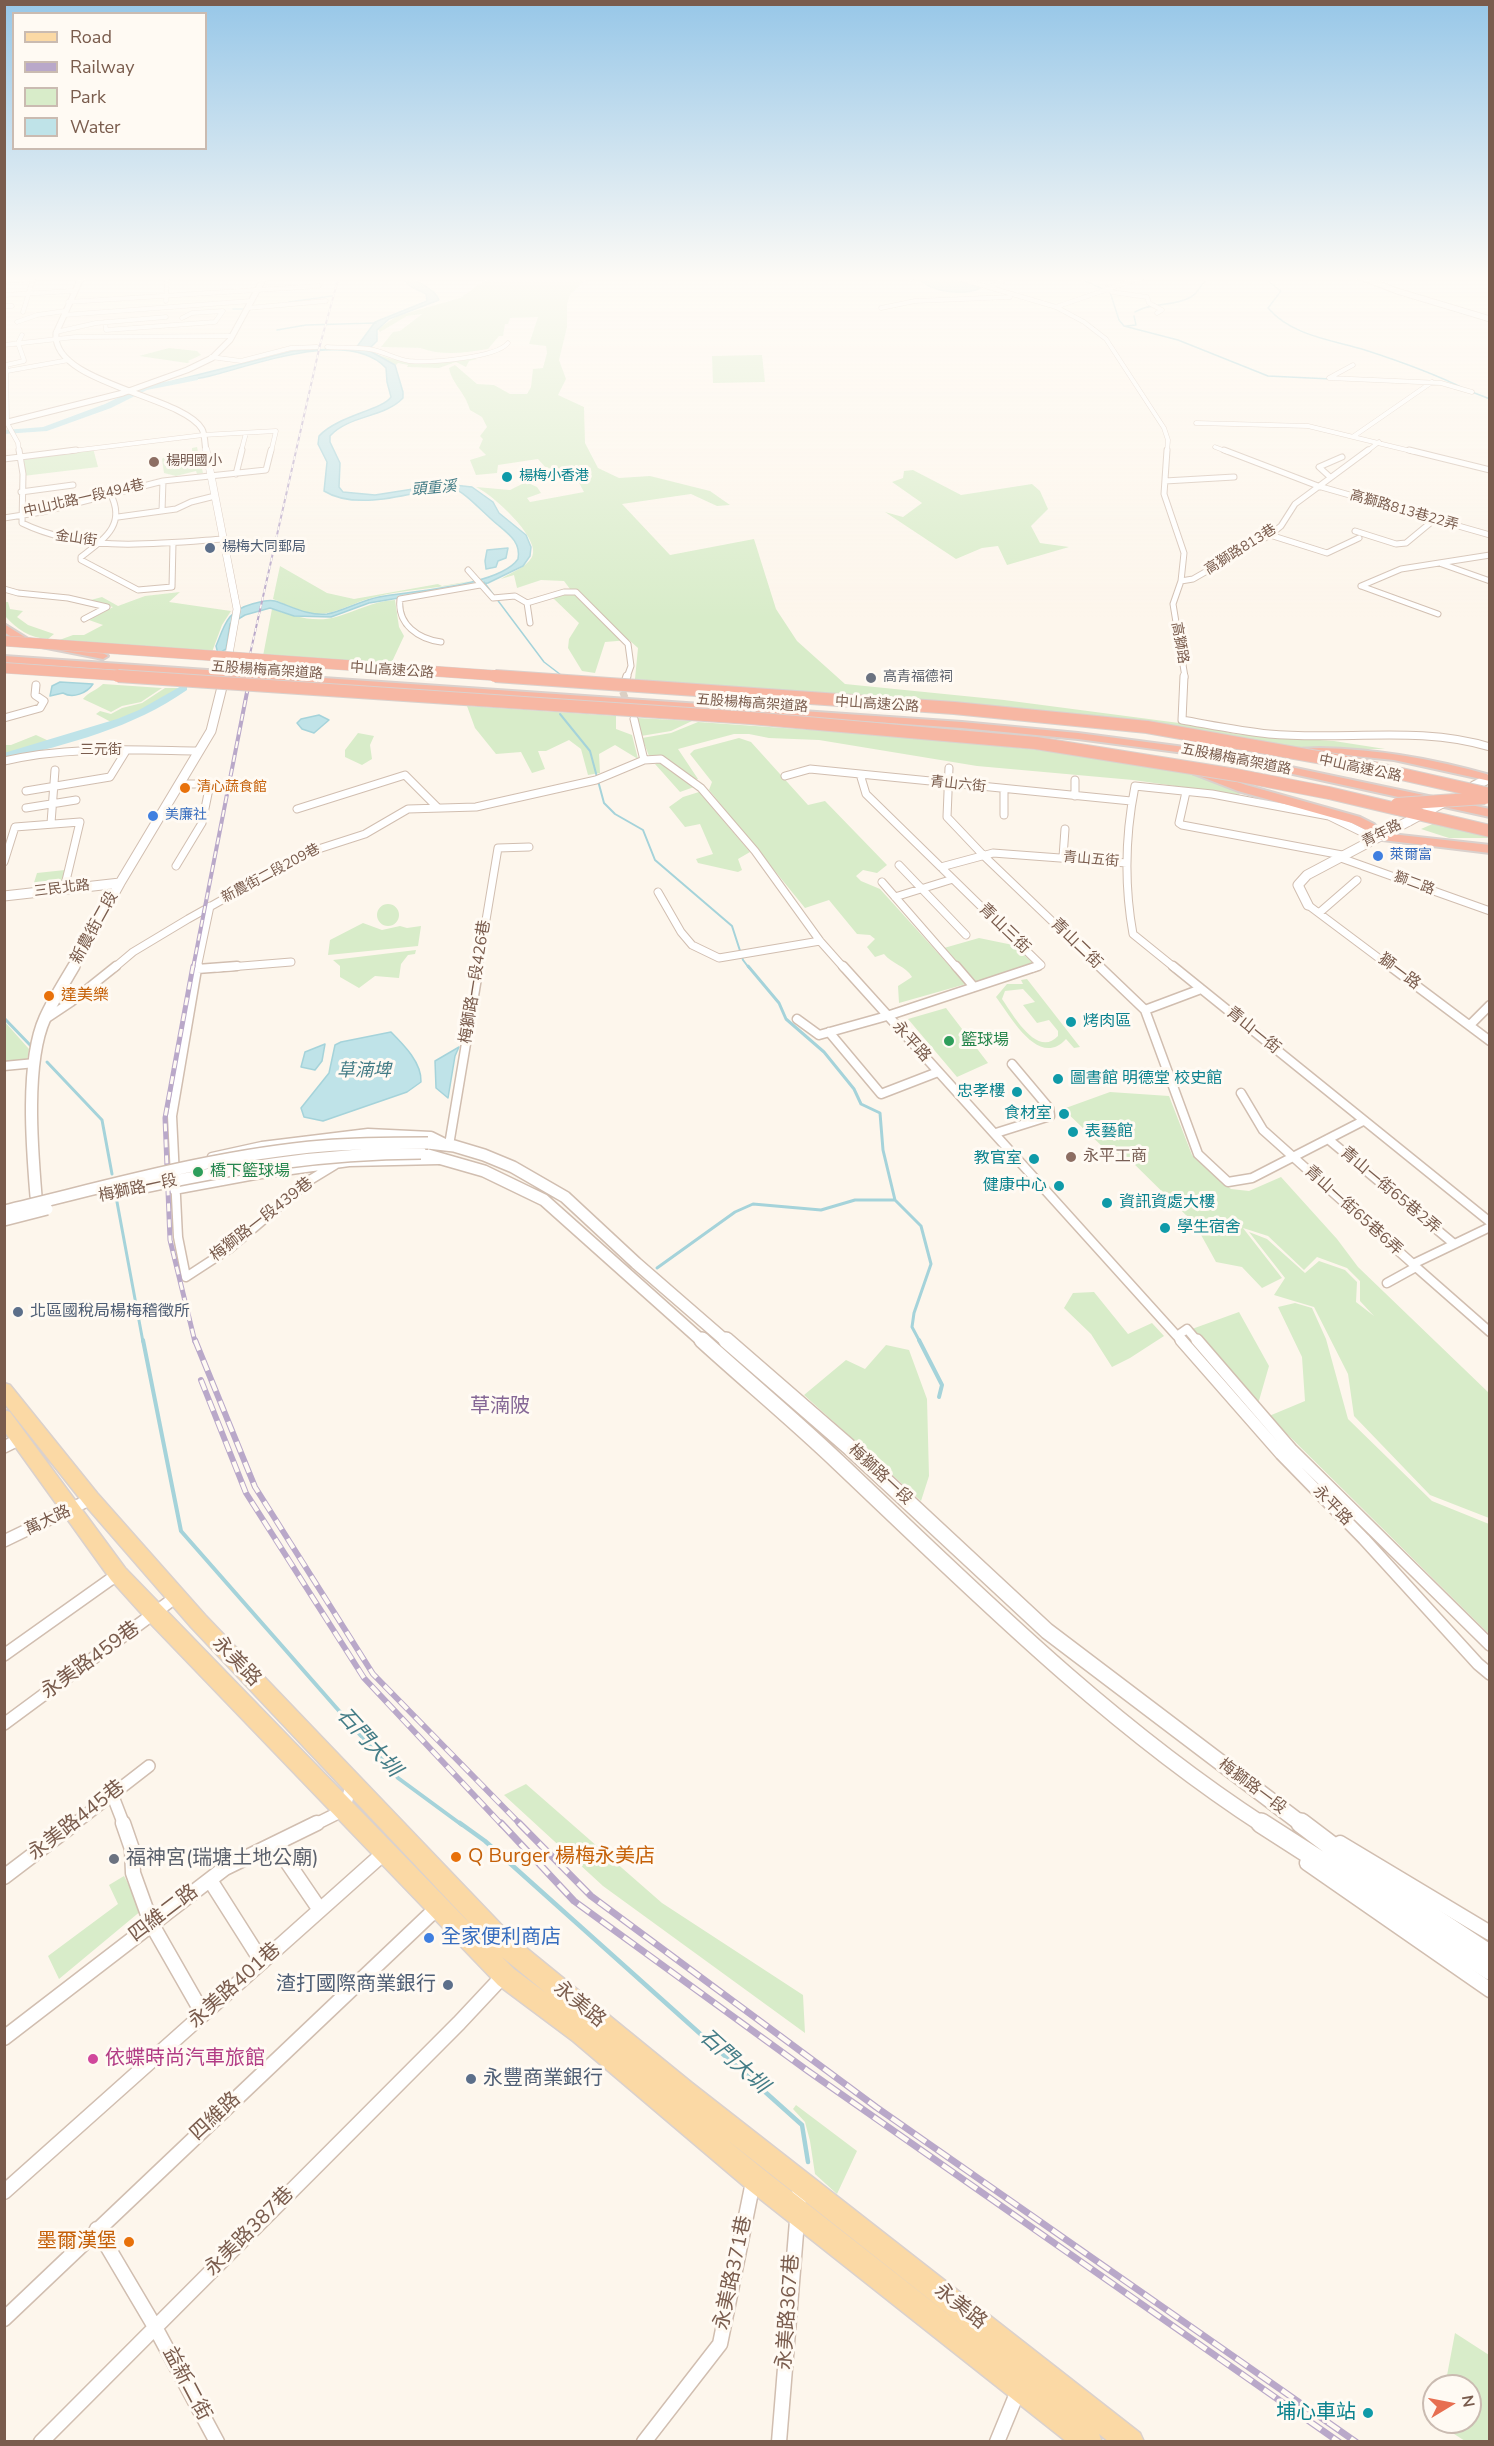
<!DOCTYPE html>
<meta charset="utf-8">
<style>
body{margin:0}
#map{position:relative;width:1494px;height:2446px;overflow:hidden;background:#fdf6ec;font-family:"Nunito Sans",sans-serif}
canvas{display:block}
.frame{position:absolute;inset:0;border:6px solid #7a5c4d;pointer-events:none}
.legend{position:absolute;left:12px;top:12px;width:195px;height:138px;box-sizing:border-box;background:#fffaf3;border:2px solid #cabbb1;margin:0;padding:8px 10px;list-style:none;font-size:18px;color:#7a5c4d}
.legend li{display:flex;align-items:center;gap:12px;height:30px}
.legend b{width:30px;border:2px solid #cabbb1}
.north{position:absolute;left:1422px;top:2374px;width:60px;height:60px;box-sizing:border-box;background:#fffaf3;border:2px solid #cabbb1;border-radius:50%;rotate:80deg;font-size:16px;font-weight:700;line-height:24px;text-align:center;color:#7a5c4d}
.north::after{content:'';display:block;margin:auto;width:21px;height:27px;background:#e76f51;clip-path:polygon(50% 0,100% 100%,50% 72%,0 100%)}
</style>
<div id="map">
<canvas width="1494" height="2446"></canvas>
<div class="frame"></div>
<ul class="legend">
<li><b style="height:8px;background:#fbd9a5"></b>Road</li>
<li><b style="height:8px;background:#b9a8c9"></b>Railway</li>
<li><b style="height:16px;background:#d8ecc9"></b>Park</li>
<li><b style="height:16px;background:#bfe3e8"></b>Water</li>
</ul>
<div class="north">N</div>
</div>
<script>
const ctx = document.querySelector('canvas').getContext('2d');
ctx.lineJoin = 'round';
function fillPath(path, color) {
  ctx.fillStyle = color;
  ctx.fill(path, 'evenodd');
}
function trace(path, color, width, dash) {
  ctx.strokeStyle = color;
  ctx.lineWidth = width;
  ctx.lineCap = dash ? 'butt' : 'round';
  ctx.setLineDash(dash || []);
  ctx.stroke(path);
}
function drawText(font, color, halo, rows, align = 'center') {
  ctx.font = font + ' "Nunito Sans","Noto Sans TC",sans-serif';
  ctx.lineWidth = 6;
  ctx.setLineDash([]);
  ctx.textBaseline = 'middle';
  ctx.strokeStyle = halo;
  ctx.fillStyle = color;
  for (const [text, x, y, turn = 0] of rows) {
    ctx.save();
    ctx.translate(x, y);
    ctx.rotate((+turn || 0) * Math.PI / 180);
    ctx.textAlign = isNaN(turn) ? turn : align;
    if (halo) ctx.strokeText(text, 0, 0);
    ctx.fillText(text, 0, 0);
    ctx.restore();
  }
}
const green = new Path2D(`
 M 589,276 L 570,295 L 567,304 L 567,327 L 559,360 L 566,379 L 558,395 L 584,407 L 585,443 L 598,468 L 619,478 L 650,476 L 710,491 L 730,505 L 717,506 L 691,494 L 622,504 L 670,555 L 754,539 L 776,609 L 797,641 L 845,684 L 1004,700 L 1202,726 L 1235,734 L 1334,741 L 1385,749 L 1306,749 L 1137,724 L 635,679 L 638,648 L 629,640 L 605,642 L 595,673 L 582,671 L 568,648 L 569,639 L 579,623 L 553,598 L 570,589 L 564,581 L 541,580 L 517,588 L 514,575 L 501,579 C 511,572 526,568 532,557 C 542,539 492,494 476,487 L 510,490 L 526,482 L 537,487 L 541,493 L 527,498 L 530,502 L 584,492 L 578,481 L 562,476 L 554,477 L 538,459 L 498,465 L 497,473 L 476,475 L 470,460 L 486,455 L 479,448 L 483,439 L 480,436 L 487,427 L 482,417 L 470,410 C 465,392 452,384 449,368 L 455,365 L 477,384 L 494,385 L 510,394 L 527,394 L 531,387 L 533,369 L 543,368 L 547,353 L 546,346 L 529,344 L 538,317 L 510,318 L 508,324 L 505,324 L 503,336 L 499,336 L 488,349 C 465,353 442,356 420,348 L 423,348 L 381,347 L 393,332 L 400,331 L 422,314 L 407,316 L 380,332 L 378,329 L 397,316 L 460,298 L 486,280 L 503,277 Z
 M 169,348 L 197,351 L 201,355 L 188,361 L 190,362 L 187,363 L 139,356 Z
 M 372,353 L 392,359 L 421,363 L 472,357 L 477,359 L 469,361 L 466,367 L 456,362 L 439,368 L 407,367 L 408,365 L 398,363 L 396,365 Z
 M 762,355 L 765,382 L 713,383 L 712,356 Z
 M 197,447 L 203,473 L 197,474 L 196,471 L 176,476 L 164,473 L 162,459 C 170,452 181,451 192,453 L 192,448 Z
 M 93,448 L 98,467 L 23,476 L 19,457 Z
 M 913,470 L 961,495 L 1032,484 L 1040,491 L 1048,509 L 1031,526 L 1040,543 L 1069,547 L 1007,565 L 998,546 L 982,548 L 956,559 L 885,512 L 903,517 L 922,503 L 892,482 L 903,478 L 904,471 Z
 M 280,566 L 327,593 L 354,599 L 438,584 L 442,586 L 471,581 C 439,589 406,589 375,597 C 356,601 337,614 317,614 C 302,613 287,605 273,599 Z
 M 180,592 L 169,602 L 231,611 L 222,625 L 212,652 L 54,642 L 73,635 L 84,635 L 103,625 L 89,620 L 113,607 L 87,601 L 102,597 L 118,606 L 145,596 Z
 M 395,600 L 399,627 L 404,636 L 390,666 L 263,656 L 272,609 C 292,616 315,623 336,617 C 357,611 373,601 395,600 Z
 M 4,602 L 8,602 L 10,609 L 23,611 L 17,617 L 28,625 L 54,634 L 48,639 C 29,638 17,629 5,616 Z
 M 103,684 L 162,688 L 141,702 L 122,706 L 111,712 L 83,699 C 88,692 96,691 103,684 Z
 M 165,688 L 179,688 L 161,702 L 111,722 L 96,714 L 100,711 L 111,714 L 122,708 L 142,703 Z
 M 467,706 L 616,716 L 616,729 L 632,735 L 638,759 L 615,745 L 599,754 L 600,773 L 588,775 L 581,749 L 569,740 L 546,751 L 538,751 L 545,769 L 532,773 L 521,752 L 496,754 L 475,728 Z
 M 638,718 L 692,721 L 671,731 L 641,736 Z
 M 698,722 L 911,737 L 1066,753 L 1185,771 L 1241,791 L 1239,795 L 1133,780 L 977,766 L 819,740 L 769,738 L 749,734 L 734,734 L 678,749 L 698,779 L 695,780 L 664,756 L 649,756 L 642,738 L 671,733 Z
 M 358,733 L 374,736 L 370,745 L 372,759 L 362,765 L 345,757 L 345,750 Z
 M 36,735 L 49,741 L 5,754 L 5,745 L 11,745 Z
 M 739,738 L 751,742 L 808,805 L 825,801 L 887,865 L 877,873 L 863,870 L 856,876 L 861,881 L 880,889 L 966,984 L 899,1003 L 898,986 L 912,977 C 906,966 892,964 884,954 L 875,957 L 867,947 L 875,939 L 870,935 L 857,934 L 829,900 L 805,908 L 709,790 L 712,782 L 690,754 L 694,750 Z
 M 660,762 L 694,787 L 680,792 L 655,764 Z
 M 699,792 L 750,852 L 738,859 L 742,870 L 738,872 L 698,863 L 696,859 L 713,854 L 700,824 L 685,827 L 669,807 L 683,797 Z
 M 1437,822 L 1463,827 L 1489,838 L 1449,838 L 1421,829 Z
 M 65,870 L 61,886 L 32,889 L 37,873 Z
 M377 915a11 11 0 1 1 22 0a11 11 0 1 1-22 0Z
 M 363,923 L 382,930 L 400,926 L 407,928 L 421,926 L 418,946 L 328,955 L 330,940 Z
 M 979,938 L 1013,945 L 1034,964 L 977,982 L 944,948 Z
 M 416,950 L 415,954 L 408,955 L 401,964 L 399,978 L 375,976 L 359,988 L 340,977 L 340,966 L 333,960 Z
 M 1027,979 L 1080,1047 L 1074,1048 L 1066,1039 C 1039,1069 1011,1017 996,997 L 1007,984 L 1023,984 L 1021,980 ZM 1023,989 L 1035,1002 L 1023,1005 L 1037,1023 L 1049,1020 L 1058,1031 L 1058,1036 C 1037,1059 1012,1013 1002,999 L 1005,991 Z
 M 946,1008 L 988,1063 L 957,1077 L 908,1019 Z
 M 4,1021 L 29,1049 L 27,1061 L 5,1063 Z
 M 1110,1092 L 1169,1096 L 1192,1155 L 1231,1189 L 1249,1191 L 1281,1177 L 1337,1239 L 1358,1267 L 1489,1393 L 1489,1518 L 1430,1495 L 1354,1416 L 1348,1374 L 1314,1307 L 1274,1295 L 1285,1278 L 1249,1232 L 1267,1239 L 1305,1273 L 1319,1261 L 1345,1270 L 1357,1282 L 1356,1302 L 1374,1316 L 1360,1301 L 1360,1281 L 1347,1268 L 1317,1257 L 1304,1270 L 1268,1236 L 1243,1228 L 1282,1278 L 1262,1288 L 1242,1267 L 1216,1262 L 1195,1224 L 1127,1157 L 1106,1150 L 1063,1109 Z
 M 1094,1292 L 1128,1334 L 1152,1323 L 1164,1336 L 1130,1358 L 1112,1367 L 1091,1334 L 1064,1308 L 1073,1293 Z
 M 1295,1303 L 1312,1308 L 1326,1339 L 1348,1419 L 1432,1501 L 1489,1524 L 1489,1634 L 1269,1416 L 1305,1401 L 1302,1357 L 1278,1307 Z
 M 1239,1312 L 1269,1366 L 1258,1404 L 1192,1329 Z
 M 886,1345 L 909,1350 L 927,1399 L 929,1476 L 921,1501 L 804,1395 L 846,1360 L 865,1369 Z
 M 526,1784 L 662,1903 L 803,1995 L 805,2033 L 603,1886 L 504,1795 Z
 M 124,1876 L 142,1910 L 59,1979 L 48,1956 L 118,1904 L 109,1885 Z
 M 796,2105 L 857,2151 L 837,2194 L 815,2174 L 810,2141 L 805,2122 L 793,2109 Z
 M 1455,2333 L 1489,2355 L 1489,2441 L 1465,2441 L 1437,2423 L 1470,2422 L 1470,2386 L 1445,2386 Z`);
const water = new Path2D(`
 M 399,276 C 409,276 436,289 439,300 L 389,319 L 377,330 L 377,341 L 368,350 L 395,365 L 403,392 L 403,398 C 384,418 349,415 330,436 L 330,442 L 340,463 L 339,487 L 343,492 L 375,495 L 445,484 L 472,487 L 493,502 L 499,513 L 526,535 L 531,547 L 530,556 L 523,566 L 488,583 L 369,603 L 331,617 L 294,616 L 270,608 L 245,615 L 230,624 L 226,649 L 218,654 L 216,646 C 225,624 227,611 252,604 C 259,602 268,599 275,601 C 293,607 308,616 327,614 C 341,612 362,600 379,597 C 410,591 500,586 518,559 C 521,543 510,535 498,525 C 486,516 465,491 452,488 C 443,485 433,490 424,491 C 395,498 351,508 324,491 L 327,462 L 318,444 L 319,436 C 337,416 382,410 391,397 L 387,382 L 386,368 C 348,328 255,365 210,376 C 198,379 185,380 173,381 L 293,351 L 356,348 L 375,322 L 427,301 L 426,294 L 410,286 Z
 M 947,277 L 976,286 L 980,288 C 965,296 935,292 922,282 Z
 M 508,548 L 506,558 L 498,561 L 496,567 L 486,569 L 485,561 L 487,550 Z
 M 60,682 L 93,684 C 87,693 73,699 63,693 L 50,696 L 52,686 Z
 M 319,715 L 329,720 L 314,733 L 302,729 L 297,723 L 301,719 Z
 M 391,1032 C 404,1045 422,1063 421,1082 L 407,1092 L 323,1121 L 304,1117 L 301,1108 L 329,1073 L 335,1045 L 341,1042 Z
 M 325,1044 L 322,1061 L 315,1070 L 301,1067 L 305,1052 Z
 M 459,1047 L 455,1056 L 448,1098 L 436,1088 L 435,1061 Z`);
const streamFar4 = new Path2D(`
 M 1075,276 L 1103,289
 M 1261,276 L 1281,291 L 1268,308 C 1292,336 1332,340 1365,350 C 1399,361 1433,373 1465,389
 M 1110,292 L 1119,320 L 1124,326 L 1178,340 L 1268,376 L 1331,379
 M 289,302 L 332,296
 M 233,309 L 244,309
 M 1135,312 C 1151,302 1174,307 1191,297 C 1204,289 1197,279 1222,276
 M 1126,326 L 1136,325 L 1134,316
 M 277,330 L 306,325 L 376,323
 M 1472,392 L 1490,399
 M 484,582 L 544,662 L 561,675`);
const streamFar3 = new Path2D(`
 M 560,714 L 590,751 L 604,803 L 615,814 L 643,830 L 655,860 L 732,926 L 743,960 L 749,968`);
const streamFar2 = new Path2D(`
 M 748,966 L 779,1003 L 786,1019 L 824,1052 L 854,1089 L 861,1104 L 880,1113 L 883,1150 L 895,1200 L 921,1226 L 931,1264 L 914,1313 L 912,1327 L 920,1342
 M 4,1018 L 32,1047
 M 47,1062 L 102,1120 L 112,1174
 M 117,1202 L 143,1342
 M 657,1268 L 735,1212 L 753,1204 L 821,1210 L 855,1200 L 895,1200`);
const streamFar1 = new Path2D(`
 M 143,1340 L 181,1531 L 398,1778 L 462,1825
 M 919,1340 L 942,1385 L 939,1397`);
const stream = new Path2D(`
 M 460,1823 L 485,1841 L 802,2125 L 808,2162`);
const river = new Path2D(`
 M 195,376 L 198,376 L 198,380 L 147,390 L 111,408 L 47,431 L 4,434 L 4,430 L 43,427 L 105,404 L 142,386 Z
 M 183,685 L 187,686 L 187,690 C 133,728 68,744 4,760 L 4,753 L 117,719 L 139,710 Z`);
const minorTunnel = new Path2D(`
 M 625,682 L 622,690 L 629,708`);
const minorFar5 = new Path2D(`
 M 951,276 L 1056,307 L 1084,322 L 1106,339 L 1164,428 L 1168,440 L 1167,452
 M 911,279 L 912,276
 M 4,281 L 33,279 L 23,312
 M 988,287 L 1002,282 L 996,276
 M 1107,288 L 1112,292 L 1147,297 L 1149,303 L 1162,310 L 1157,313
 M 4,295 L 72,291
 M 166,301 L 167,276
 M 68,302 L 319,286
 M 4,306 L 12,306
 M 1056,307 L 1146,276
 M 248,308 L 326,301
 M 881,308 L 915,301 L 1010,297
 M 64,315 L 251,301
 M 17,322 L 37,315 L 65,311
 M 105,322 L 106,330 L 215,322 L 223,311 L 192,313 L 182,318
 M 56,332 L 96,323 L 166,317
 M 22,335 L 18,343 L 24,360
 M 4,345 L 75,337 L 232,336
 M 327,347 C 341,348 355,347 369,349 C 383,351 395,359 409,361 C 429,363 496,358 508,343
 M 211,357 L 241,361 L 291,348 L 317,347
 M 1353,365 L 1329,378 L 1441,383 L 1472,392
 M 7,371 L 69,360
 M 1196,423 L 1308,426 L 1415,452
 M 1354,436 L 1432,382
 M 1215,447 L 1228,452
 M 19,452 L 18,443 L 7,423 L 6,365 L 24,361
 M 63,452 L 203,435 L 276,431 L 271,452
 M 241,452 L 246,433
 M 1366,452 L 1379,442`);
const minorFar4 = new Path2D(`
 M 19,450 L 23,474 L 22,523 C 84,553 156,544 223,539
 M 1167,450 L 1164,494 L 1184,553 L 1181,581 L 1173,604 L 1185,677
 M 1224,450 L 1318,486 L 1490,535
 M 1409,450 L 1490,470
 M 4,459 L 76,450
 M 236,474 L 242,450
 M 1330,477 L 1319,467 L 1342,457
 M 1165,481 L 1234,477
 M 21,492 L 73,485
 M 110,493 C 127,525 104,539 81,557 L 81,560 L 138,590 L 172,587 L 173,543
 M 162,511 L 163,481
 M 118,517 L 176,509 L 191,502 L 215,496
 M 4,518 L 42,512 L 163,481 L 266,470 L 271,450
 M 1355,531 L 1396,544 L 1406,543 L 1435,519
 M 1270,535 L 1327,553 L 1359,538
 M 1442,564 L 1490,581
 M 468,570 L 493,598 L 515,596 L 527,603
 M 1181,581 L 1193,579 L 1270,535 L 1281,526 L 1295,504 L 1368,450
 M 1361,586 L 1401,569 L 1490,555
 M 1361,586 L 1438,614
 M 4,589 L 18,593 L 68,598 L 107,607 L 84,619
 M 530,623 L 527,603 L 564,592 L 576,592 L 628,644 L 631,666 L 627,677
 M 441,642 C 419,639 397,625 400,599 L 480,585`);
const minorFar3 = new Path2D(`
 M 1184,676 L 1182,720 C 1211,725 1240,731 1269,734 C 1342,741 1420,725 1490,747
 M 625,682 L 627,676
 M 4,718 L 40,708 L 44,701 L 35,695 L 36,685
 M 634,719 L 644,760
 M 4,761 C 68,746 133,750 198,751
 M 949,768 L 947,817 L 984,856 L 1101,968
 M 860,774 L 866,794 L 1041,965 L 1033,968
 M 785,776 L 810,769 L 1131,801
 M 1075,780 L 1075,796
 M 1004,789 L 1004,815
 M 26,791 L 110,777 L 126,751
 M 1186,792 L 1179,823 L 1182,825 L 1342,855
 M 26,808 L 76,800
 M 297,809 L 405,775 L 437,807
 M 51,823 L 55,770
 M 1063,857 L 1065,829
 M 1338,857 L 1490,911
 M 4,862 L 15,827 L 80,822 L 64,889
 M 899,865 L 966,935
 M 176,866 L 202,823 L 210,784 L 180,784
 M 941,867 L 993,853 L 1127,863
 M 882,882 L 957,968
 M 658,892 L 681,932 L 692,945 L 719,958 L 820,941
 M 895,897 L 953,879
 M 1308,905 L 1392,968
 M 1319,913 L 1357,880
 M 114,968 L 133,952 L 188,919 L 306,853 L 365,834 L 408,809 L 476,807 L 596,780 L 644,760 L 661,759 L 701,788 L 755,851 L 820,941 L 844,968
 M 197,968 L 210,906
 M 217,968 L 291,962
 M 478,968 L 498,848 L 529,847
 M 1175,968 L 1133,934 C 1124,884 1125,836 1135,786 L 1212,794 L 1329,816 L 1374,838`);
const minorFar2 = new Path2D(`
 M 198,966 L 197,969 L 237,966
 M 843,966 L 1177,1336 L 1187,1329 L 1198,1342
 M 956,966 L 974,987
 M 1099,966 L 1145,1010 L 1198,1154 L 1228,1182 L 1252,1178 L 1363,1121
 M 1173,966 L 1490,1222
 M 1390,966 L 1490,1041
 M 197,969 L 172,1116 L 178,1237 L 186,1277 L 229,1249 L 310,1180 L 338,1163
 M 1145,1010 L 1201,989
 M 797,1019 L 819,1035 L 887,1016 L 1038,966
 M 44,1020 L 71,1002 L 116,966
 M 1470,1025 L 1490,1005
 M 829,1032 L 881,1094 L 938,1072
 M 4,1066 L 35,1063
 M 1241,1093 L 1263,1130 L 1413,1264
 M 996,1133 L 1050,1116 L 1049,1108 L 1012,1064
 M 1328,1139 L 1453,1243
 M 212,1157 L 262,1146 L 368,1133 L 431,1136 L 449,1145 L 479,966
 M 174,1190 L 255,1175 L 349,1162 L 439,1160
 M 1416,1267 L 1490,1332
 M 1387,1283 L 1416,1267 L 1413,1264 L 1490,1227
 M 1177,1336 L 1182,1342`);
const minorFar1 = new Path2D(`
 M 1181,1340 L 1281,1454 L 1364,1539 L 1478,1664 L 1490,1674
 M 1197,1340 L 1292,1450 L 1490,1645
 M 4,1447 L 20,1439
 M 4,1541 L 91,1499
 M 4,1655 L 118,1574
 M 4,1724 L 176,1597
 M 112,1794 L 124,1825
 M 73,1825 L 149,1766
 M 314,1825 L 344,1810 L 352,1783`);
const minor = new Path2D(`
 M 123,1823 L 132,1849 L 133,1873 L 151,1923 L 203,2014
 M 1340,1843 L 1490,1933
 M 275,1844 L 320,1910
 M 1307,1863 L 1490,1990
 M 4,1877 L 75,1823
 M 210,1880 L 262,1962
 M 4,2038 L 225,1868 L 317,1823
 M 4,2192 L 385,1852
 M 97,2229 L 155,2327 L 217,2442
 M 4,2319 L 438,1907
 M 41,2442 L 459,2023 L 504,1975
 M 644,2442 L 720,2344 L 753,2182
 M 779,2442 L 800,2184
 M 997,2442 L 1018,2391`);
const tertiaryFar5 = new Path2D(`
 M 82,276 L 56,333 C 51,384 182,395 202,429 C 205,434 205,446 206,452
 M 1358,276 L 1397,291 L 1490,319
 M 4,423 L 123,393 L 187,370 L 212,358 L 230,340 L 265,276`);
const tertiaryFar4 = new Path2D(`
 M 206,450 L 237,609 L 228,660`);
const tertiaryFar3 = new Path2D(`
 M 1474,786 L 1490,778
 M 4,896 L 120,883
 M 1308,905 L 1298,885 L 1307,875 L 1409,821
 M 73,968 L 120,883 L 211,731 L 224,679`);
const tertiaryFar2 = new Path2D(`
 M 428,1143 L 454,1146 L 484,1155 L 513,1167 L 565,1197 L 636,1263 L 727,1342
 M 421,1153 L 484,1171 L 544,1200 L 703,1342
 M 36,1196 C 32,1148 25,1062 45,1018 C 53,1000 64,983 74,966`);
const tertiaryFar1 = new Path2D(`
 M 702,1340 C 747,1381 794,1420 838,1462 C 973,1590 1106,1723 1263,1825
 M 726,1340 L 848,1446 L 1047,1631 L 1303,1825`);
const tertiary = new Path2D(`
 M 1261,1823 L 1490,1970
 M 1301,1823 L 1375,1879 L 1490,1955`);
const primary = new Path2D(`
 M 4,1383 L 10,1385 L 97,1493 L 205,1615 L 514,1938 L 692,2083 L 1140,2433 L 1144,2442 L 1109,2442 L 1099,2434 L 1102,2442 L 1067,2442 L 745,2187 L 573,2041 L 498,1985 L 148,1621 L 111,1580 L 4,1431 L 4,1410 L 10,1412 L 125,1568 L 482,1936 L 191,1627 L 85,1505 L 4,1403 ZM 502,1957 L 546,1993 L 514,1969 ZM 726,2139 L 991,2348 L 763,2169 Z`);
const motorway = new Path2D(`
 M 4,624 L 28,639 L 103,653 L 108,656 L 103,659 L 21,643 L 4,632 Z
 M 4,656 L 962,722 L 1078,733 L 1215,751 L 1490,809 L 1490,817 L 1215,757 L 1078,739 L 962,728 L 4,662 Z
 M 1320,748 C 1378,749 1434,759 1490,775 L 1490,781 L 1394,760 L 1345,755 L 1295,755 L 1289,752 L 1295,749 Z
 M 1198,768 L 1246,785 L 1360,817 L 1374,824 L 1382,833 L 1490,845 L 1490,853 L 1374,839 L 1366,830 L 1352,823 L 1238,791 L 1194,774 L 1192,772 Z`);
const railFar4 = new Path2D(`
 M 248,663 L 320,345 L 339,276`);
const railFar3 = new Path2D(`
 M 193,968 L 249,682`);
const railFar2 = new Path2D(`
 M 193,966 L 165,1118 L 170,1240 L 195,1342`);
const railFar1 = new Path2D(`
 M 195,1340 L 255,1487 L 373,1674 L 521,1825
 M 201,1380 L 246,1493 L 364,1678 L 502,1825`);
const rail = new Path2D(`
 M 501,1823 L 574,1901 L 808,2071 L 1339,2442
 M 519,1823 L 591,1896 L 876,2107 L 1356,2442`);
const tertiaryBridgeFar1 = new Path2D(`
 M 1409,821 L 1448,800`);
const tertiaryBridge = new Path2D(`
 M 131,1190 C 227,1169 322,1153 421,1153
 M 4,1211 C 109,1186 215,1155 323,1146 C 358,1143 393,1143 428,1143
 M 4,1220 L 47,1209`);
const motorwayBridgeFar1 = new Path2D(`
 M 4,641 L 516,677
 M 4,668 L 140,677`);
const motorwayBridge = new Path2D(`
 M 118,676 L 750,718 L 1036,743 L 1236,775 L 1329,793 L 1490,831
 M 495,676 L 954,708 L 1147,727 L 1357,764 L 1490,794
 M 1397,804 L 1485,798`);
const markers = [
 [154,462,6,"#8d6e63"],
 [507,477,6,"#0f9aa8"],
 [210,548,6,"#5c6f8a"],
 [871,678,6,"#6b7280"],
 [185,788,6,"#e8710a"],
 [153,816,6,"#3f7fe0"],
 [1378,856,6,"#3f7fe0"],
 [49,996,6,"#e8710a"],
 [1071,1022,6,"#0f9aa8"],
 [949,1041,6,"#2e9e5b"],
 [1058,1079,6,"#0f9aa8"],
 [1017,1092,6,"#0f9aa8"],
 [1064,1114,6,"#0f9aa8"],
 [1073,1132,6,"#0f9aa8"],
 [1071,1157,6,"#8d6e63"],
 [1034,1159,6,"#0f9aa8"],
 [198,1172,6,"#2e9e5b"],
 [1059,1186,6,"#0f9aa8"],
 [1107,1203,6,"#0f9aa8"],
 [1165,1228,6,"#0f9aa8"],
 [18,1312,6,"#5c6f8a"],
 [456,1857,6,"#e8710a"],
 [114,1859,6,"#6b7280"],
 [429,1938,6,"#3f7fe0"],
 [448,1985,6,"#5c6f8a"],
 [93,2059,6,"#d1479c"],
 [471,2079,6,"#5c6f8a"],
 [129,2242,6,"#e8710a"],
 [1368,2413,6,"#0f9aa8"]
];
const farEducationnames = [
 ["楊明國小",166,462]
];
const farCulturenames = [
 ["楊梅小香港",519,477]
];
const farStreetnames = [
 ["中山北路一段494巷",84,499,-13],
 ["高獅路813巷22弄",1404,511,16],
 ["金山街",76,539,8],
 ["高獅路813巷",1241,550,-32],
 ["高獅路",1179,643,80],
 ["五股楊梅高架道路",267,671,4],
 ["中山高速公路",392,671,4],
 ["五股楊梅高架道路",752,704,4],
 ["中山高速公路",877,705,4],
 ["三元街",101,751],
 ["五股楊梅高架道路",1236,760,11],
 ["中山高速公路",1360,769,12],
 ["青山六街",958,785,6],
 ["青年路",1382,834,-27],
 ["青山五街",1091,860,5],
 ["新農街二段209巷",271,874,-28],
 ["獅二路",1414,884,20],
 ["三民北路",62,889,-7]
];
const farServicenames = [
 ["楊梅大同郵局",222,548]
];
const farWorshipnames = [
 ["高青福德祠",883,678]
];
const farFoodnames = [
 ["清心蔬食館",197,788]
];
const farShopnames = [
 ["美廉社",165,816],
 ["萊爾富",1390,856]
];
const farWaternames = [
 ["頭重溪",434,489,-5]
];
const streetNames = [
 ["新農街二段",95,928,-61],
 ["青山三街",1004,929,44],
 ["青山二街",1076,944,44],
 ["獅一路",1399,972,37],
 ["梅獅路一段426巷",476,982,-81],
 ["青山一街",1253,1031,39],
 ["永平路",911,1042,48],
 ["梅獅路一段",138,1189,-12],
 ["青山一街65巷2弄",1390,1191,40],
 ["青山一街65巷6弄",1353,1211,42],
 ["梅獅路一段439巷",262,1220,-38],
 ["梅獅路一段",880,1475,43],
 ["永平路",1332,1506,46],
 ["萬大路",48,1521,-25],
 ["梅獅路一段",1252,1787,37]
];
const foodNames = [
 ["達美樂",61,996]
];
const cultureNames = [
 ["烤肉區",1083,1022],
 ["圖書館 明德堂 校史館",1070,1079],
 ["忠孝樓",1005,1092,"right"],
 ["食材室",1052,1114,"right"],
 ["表藝館",1085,1132],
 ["教官室",1022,1159,"right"],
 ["健康中心",1047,1186,"right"],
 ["資訊資處大樓",1119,1203],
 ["學生宿舍",1177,1228]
];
const leisureNames = [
 ["籃球場",961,1041],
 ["橋下籃球場",210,1172]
];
const educationNames = [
 ["永平工商",1083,1157]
];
const serviceNames = [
 ["北區國稅局楊梅稽徵所",30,1312]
];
const waterNames = [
 ["草湳埤",364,1072]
];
const quarterNames = [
 ["草湳陂",500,1407]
];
const nearStreetnames = [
 ["永美路459巷",91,1661,-36],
 ["永美路",236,1662,46],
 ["永美路445巷",77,1821,-38],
 ["四維二路",164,1914,-37],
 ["永美路401巷",235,1986,-42],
 ["永美路",579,2005,39],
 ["四維路",216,2117,-43],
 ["永美路387巷",250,2232,-45],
 ["永美路371巷",734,2273,-78],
 ["永美路",960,2307,38],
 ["永美路367巷",789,2312,-86],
 ["益新二街",186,2384,62]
];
const nearFoodnames = [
 ["Q Burger 楊梅永美店",468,1857],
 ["墨爾漢堡",117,2242,"right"]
];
const nearWorshipnames = [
 ["福神宮(瑞塘土地公廟)",126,1859]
];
const nearShopnames = [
 ["全家便利商店",441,1938]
];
const nearServicenames = [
 ["渣打國際商業銀行",436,1985],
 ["永豐商業銀行",483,2079,"left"]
];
const nearHotelnames = [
 ["依蝶時尚汽車旅館",105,2059]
];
const nearCulturenames = [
 ["埔心車站",1356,2413]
];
const nearWaternames = [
 ["石門大圳",368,1743,48],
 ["石門大圳",733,2062,42]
];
fillPath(green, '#d8ecc9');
fillPath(water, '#bfe3e8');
trace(water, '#a5d3da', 1.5);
trace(streamFar4, '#a5d3da', 1.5);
trace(streamFar3, '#a5d3da', 2);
trace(streamFar2, '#a5d3da', 3);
trace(streamFar1, '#a5d3da', 4);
trace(stream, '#a5d3da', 4.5);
fillPath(river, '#bfe3e8');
trace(minorTunnel, '#dcd0c4', 7, [7, 3]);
trace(minorFar5, '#d1beb0', 5);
trace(minorFar4, '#d1beb0', 7);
trace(minorFar3, '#d1beb0', 9);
trace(minorFar2, '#d1beb0', 11);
trace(minorFar1, '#d1beb0', 14);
trace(minor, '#d1beb0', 17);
trace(tertiaryFar5, '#d1beb0', 7);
trace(tertiaryFar4, '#d1beb0', 8);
trace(tertiaryFar3, '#d1beb0', 11);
trace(tertiaryFar2, '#d1beb0', 14);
trace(tertiaryFar1, '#d1beb0', 18);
trace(tertiary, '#d1beb0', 22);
trace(primary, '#dad1cd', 3);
trace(motorway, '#dad1cd', 4);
trace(minorFar5, '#fff', 4);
trace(minorFar4, '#fff', 5);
trace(minorFar3, '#fff', 7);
trace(minorFar2, '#fff', 8);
trace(minorFar1, '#fff', 11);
trace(minor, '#fff', 14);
trace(tertiaryFar5, '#fff', 5);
trace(tertiaryFar4, '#fff', 7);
trace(tertiaryFar3, '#fff', 9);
trace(tertiaryFar2, '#fff', 11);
trace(tertiaryFar1, '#fff', 15);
trace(tertiary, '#fff', 19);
fillPath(primary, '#fbd9a5');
fillPath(motorway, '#f7b7a3');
trace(railFar4, '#b9a8c9', 2);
trace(railFar3, '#b9a8c9', 4);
trace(railFar2, '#b9a8c9', 5);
trace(railFar1, '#b9a8c9', 6);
trace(rail, '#b9a8c9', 7);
trace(railFar4, '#fffaf3', 1.5, [4]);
trace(railFar3, '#fffaf3', 2, [7]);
trace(railFar2, '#fffaf3', 3, [8]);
trace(railFar1, '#fffaf3', 4, [11]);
trace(rail, '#fffaf3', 4.5, [14]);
trace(tertiaryBridgeFar1, '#d1beb0', 11, []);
trace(tertiaryBridge, '#d1beb0', 14, []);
trace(motorwayBridgeFar1, '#dad1cd', 11, []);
trace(motorwayBridge, '#dad1cd', 14, []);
trace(tertiaryBridgeFar1, '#fff', 9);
trace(tertiaryBridge, '#fff', 11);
trace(motorwayBridgeFar1, '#f7b7a3', 10);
trace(motorwayBridge, '#f7b7a3', 12);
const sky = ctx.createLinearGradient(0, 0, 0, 619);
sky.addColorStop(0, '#97c7e8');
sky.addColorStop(0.45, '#fefbf6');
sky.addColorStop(1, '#fefbf600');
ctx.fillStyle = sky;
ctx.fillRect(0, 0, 1494, 619);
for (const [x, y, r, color] of markers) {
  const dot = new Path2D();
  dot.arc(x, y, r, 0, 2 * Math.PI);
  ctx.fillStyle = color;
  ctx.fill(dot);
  trace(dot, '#fffaf3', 2);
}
drawText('14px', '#785e54', '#fffaf3', farEducationnames, 'left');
drawText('14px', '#0d838f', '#fffaf3', farCulturenames, 'left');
drawText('14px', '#7a5c4d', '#fffaf3', farStreetnames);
drawText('14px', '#4e5e75', '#fffaf3', farServicenames, 'left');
drawText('14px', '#5b616d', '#fffaf3', farWorshipnames, 'left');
drawText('14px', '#c56008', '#fffaf3', farFoodnames, 'left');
drawText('14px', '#366cbe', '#fffaf3', farShopnames, 'left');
drawText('italic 15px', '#437c86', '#fffaf3', farWaternames);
drawText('16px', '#7a5c4d', '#fffaf3', streetNames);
drawText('16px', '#c56008', '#fffaf3', foodNames, 'left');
drawText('16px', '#0d838f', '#fffaf3', cultureNames, 'left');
drawText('16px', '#27864d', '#fffaf3', leisureNames, 'left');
drawText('16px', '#785e54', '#fffaf3', educationNames, 'left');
drawText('16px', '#4e5e75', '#fffaf3', serviceNames, 'left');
drawText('italic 18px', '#437c86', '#fffaf3', waterNames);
drawText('20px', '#846695', '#fffaf3', quarterNames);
drawText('20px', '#7a5c4d', '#fffaf3', nearStreetnames);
drawText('20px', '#c56008', '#fffaf3', nearFoodnames, 'left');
drawText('20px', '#5b616d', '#fffaf3', nearWorshipnames, 'left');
drawText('20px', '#366cbe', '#fffaf3', nearShopnames, 'left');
drawText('20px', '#4e5e75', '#fffaf3', nearServicenames, 'right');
drawText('20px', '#b23c85', '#fffaf3', nearHotelnames, 'left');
drawText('20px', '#0d838f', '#fffaf3', nearCulturenames, 'right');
drawText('italic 21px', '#437c86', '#fffaf3', nearWaternames);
</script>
